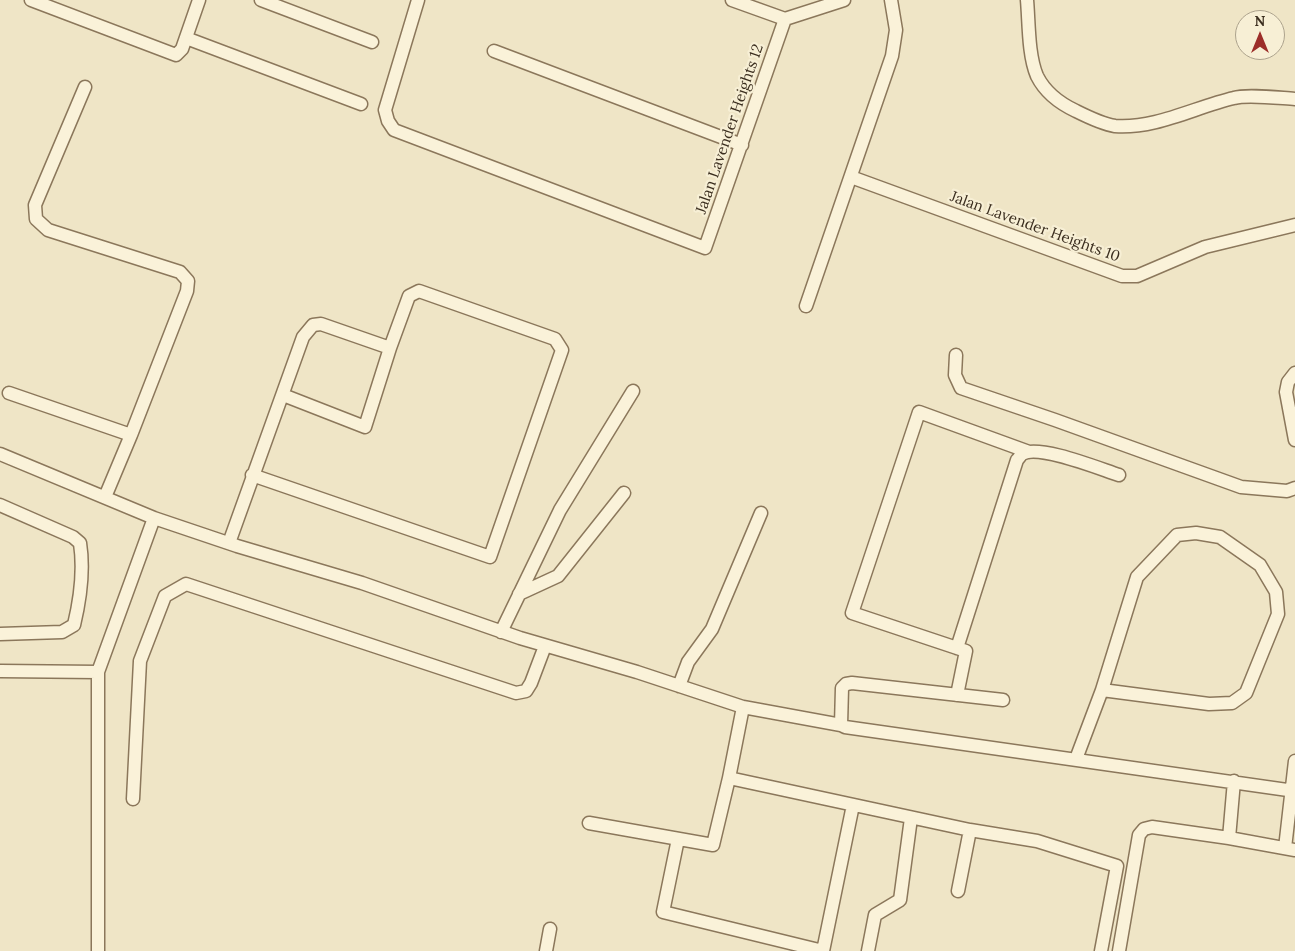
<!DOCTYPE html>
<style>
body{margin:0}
#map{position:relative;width:1295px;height:951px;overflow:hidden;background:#efe5c6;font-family:Lora,serif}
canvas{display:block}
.north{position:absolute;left:1235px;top:10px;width:50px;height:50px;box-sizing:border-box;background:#f7efd5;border:1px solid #aca28c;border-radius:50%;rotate:0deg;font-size:14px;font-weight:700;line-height:20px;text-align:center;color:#3b2e1f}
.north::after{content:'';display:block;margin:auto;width:18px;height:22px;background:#9c2e29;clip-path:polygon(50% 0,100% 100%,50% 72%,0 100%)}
</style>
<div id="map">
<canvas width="1295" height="951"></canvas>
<div class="north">N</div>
</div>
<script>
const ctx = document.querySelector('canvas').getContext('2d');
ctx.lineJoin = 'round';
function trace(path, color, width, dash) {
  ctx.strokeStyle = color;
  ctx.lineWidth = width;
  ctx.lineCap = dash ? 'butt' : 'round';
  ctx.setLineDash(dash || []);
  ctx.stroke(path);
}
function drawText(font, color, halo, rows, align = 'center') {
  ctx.font = font + ' Lora,serif';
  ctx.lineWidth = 4.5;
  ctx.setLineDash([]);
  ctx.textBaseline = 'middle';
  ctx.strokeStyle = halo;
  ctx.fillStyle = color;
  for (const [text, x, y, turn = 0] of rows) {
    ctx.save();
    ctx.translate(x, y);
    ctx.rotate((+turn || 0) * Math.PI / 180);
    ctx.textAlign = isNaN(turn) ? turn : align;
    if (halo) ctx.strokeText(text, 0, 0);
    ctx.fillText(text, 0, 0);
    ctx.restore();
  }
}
const minor = new Path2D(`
 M 31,0 L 176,55 L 182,49 L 199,0
 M 261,0 L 372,42
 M 418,0 L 385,110 L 388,121 L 394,130 L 705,248 L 785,19
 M 732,0 L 785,19
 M 1027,0 C 1029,22 1028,55 1037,76 C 1045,92 1061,104 1076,111 C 1088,117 1102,124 1115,126 C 1156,129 1195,107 1234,98 C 1247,94 1279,98 1295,99
 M 785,19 L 844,0
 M 186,38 L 361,104
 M 494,51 L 742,145
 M 85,87 L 35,205 L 36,219 L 48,230 L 180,272 L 188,281 L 187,291 L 131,435 L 105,497
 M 851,177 L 1122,276 L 1137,276 L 1205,247 L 1295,225
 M 806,306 L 892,56 L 896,30 L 891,0
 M 956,355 L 955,375 L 961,388 L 1055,420 L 1241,487 L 1287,491 L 1295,488
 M 1295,373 L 1288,382 L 1286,392 L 1295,440
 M 9,393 L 131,435
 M 283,395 L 365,427 L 390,348
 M 0,454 L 154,518 L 237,546 L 362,583 L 520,638 L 637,672 L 743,707 L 841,725 L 845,727 L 1295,791
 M 0,505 L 73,537 L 80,543 C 84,569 80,600 74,625 L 62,632 L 0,634
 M 229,543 L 303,337 L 313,325 L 321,324 L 390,348 L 409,296 L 419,291 L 555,339 L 562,350 L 490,557 L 252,475
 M 519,594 L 558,576 L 624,493
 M 501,632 L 560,510 L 633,391
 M 957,648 L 1017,460 C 1019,458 1020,456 1022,454 C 1039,444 1100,469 1119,475
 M 0,671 L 98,672
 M 679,686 L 688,662 L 712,629 L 761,513
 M 957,695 L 966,651 L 852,613 L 919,412 L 1029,452
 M 743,707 L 729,778 L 970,830 L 1037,841 L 1117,866 L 1101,951
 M 841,725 L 842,688 L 846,684 L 852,683 L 1003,700
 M 1076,759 L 1102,690 L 1209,704 L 1232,703 L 1246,693 L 1278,614 L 1276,592 L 1260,565 L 1220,537 L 1196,533 L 1177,535 L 1137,577 L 1102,690
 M 1234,781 L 1229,838 L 1295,850
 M 133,799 L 140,661 L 165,596 L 186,584 L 516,693 L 526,691 L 531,683 L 545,646
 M 589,823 L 713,845 L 729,778
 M 678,839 L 663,912 L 823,951 L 853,805
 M 1285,848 L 1295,761
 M 958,891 L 970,830
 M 98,951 L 98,672 L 154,518
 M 546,951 L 550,929
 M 868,951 L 875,915 L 900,900 L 911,818
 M 1119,951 L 1139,835 L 1144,829 L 1152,827 L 1229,838`);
const streetNames = [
 ["Jalan Lavender Heights 12",730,129,-71],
 ["Jalan Lavender Heights 10",1035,227,20]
];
trace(minor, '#8b775b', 15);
trace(minor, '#faf2d9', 12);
drawText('15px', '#3b2e1f', '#f7efd5', streetNames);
</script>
